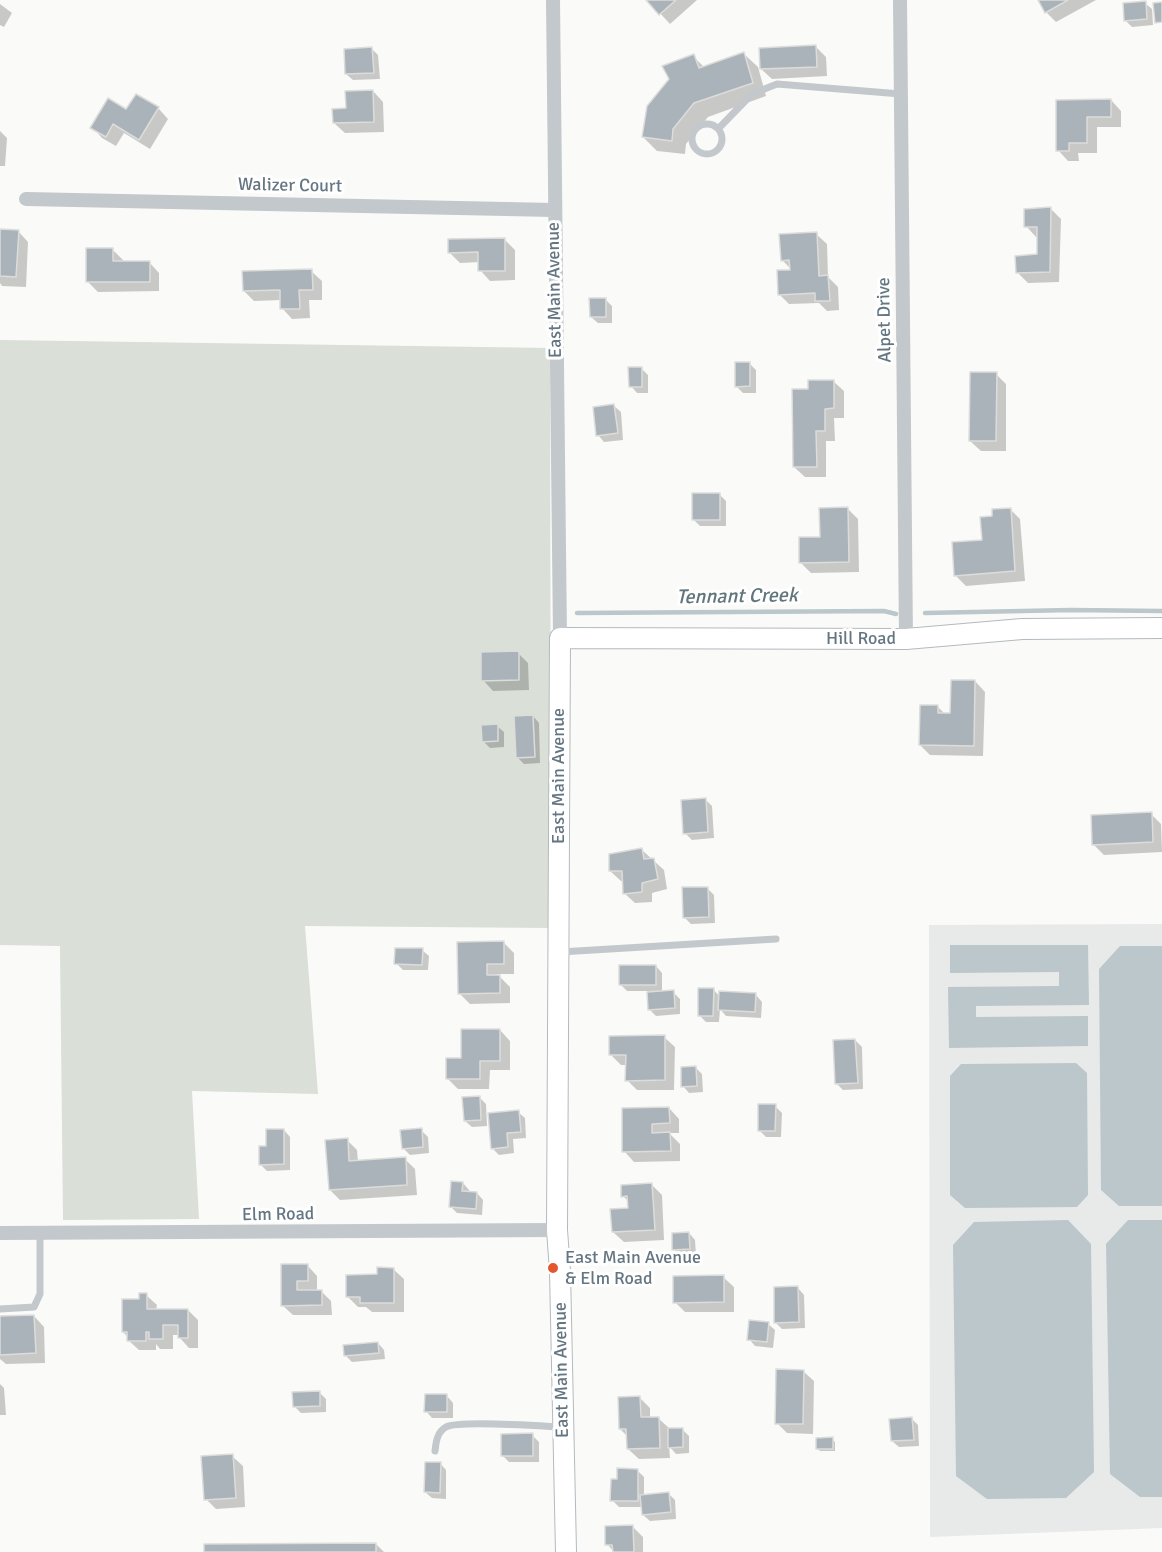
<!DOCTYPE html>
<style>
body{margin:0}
canvas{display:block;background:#fafaf8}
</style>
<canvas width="1162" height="1552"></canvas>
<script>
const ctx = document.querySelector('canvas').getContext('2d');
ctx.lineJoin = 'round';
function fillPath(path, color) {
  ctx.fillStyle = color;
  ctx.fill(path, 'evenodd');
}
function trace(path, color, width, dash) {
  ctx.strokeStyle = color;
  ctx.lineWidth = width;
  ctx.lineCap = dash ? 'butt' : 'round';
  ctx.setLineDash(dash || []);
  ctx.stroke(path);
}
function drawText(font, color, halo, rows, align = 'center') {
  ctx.font = font + ' Signika,sans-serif';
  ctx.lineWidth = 6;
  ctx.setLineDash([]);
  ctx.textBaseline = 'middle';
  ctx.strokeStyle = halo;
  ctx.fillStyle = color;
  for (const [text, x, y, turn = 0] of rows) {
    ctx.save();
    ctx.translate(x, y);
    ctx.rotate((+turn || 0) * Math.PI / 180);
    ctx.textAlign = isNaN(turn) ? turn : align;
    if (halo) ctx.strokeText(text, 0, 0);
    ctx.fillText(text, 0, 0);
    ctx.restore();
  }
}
const built = new Path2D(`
 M 1162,924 L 1162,1528 L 930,1537 L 929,925 Z`);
const green = new Path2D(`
 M 0,340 L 550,348 L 551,928 L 305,926 L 318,1094 L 192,1091 L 199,1219 L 63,1220 L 60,946 L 0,945 Z`);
const water = new Path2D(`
 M 950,945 L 1088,945 L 1089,1005 L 976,1006 L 976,1017 L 1088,1016 L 1088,1046 L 949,1048 L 948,987 L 1059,986 L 1059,972 L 950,973 Z
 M 1120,946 L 1162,946 L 1162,1206 L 1119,1206 L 1101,1190 L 1099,969 Z
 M 1076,1063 L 1087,1073 L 1088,1195 L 1077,1207 L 965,1208 L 950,1195 L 950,1076 L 961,1064 Z
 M 1068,1220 L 1091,1244 L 1094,1472 L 1066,1498 L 987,1499 L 956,1476 L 953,1245 L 974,1222 Z
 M 1128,1220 L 1162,1220 L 1162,1497 L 1140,1497 L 1110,1474 L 1106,1244 Z`);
const shadow = new Path2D(`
 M 648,0 L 697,0 L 670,24 Z
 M 1040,0 L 1096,0 L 1056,22 L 1046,12 Z
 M 1145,3 L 1152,9 L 1153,25 L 1132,27 L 1125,20 Z
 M 0,4 L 12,13 L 4,27 L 0,25 Z
 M 815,46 L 826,57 L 827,76 L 772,79 L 761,69 Z
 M 372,49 L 378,55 L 380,79 L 353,80 L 346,74 Z
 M 744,54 L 758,67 L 766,96 L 708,117 L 686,144 L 685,154 L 657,151 L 643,137 L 693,56 L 705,68 Z
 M 373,91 L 383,102 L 384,132 L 345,133 L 334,123 L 347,110 Z
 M 1111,100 L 1121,111 L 1121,127 L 1097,127 L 1097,153 L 1078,153 L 1079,161 L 1068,161 L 1058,150 L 1057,101 Z
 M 158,108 L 168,119 L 150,149 L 124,133 L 116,146 L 102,138 L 92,127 L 127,111 Z
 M 0,131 L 7,138 L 5,166 L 0,166 Z
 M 1051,209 L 1061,219 L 1059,282 L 1028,283 L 1018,273 L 1038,255 L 1038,237 L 1036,237 L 1026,226 Z
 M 0,230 L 18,231 L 28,242 L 26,287 L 2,286 L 0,283 Z
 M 816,234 L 827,244 L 828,277 L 838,287 L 839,310 L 827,311 L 819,303 L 789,304 L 779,294 L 793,271 L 782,260 Z
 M 504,239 L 515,250 L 515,280 L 490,281 L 480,270 L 480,262 L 460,263 L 449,252 Z
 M 112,249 L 123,260 L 123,263 L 149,262 L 159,273 L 159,291 L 98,292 L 87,281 Z
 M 311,271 L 322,281 L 322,300 L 309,300 L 310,318 L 292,319 L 282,308 L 281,300 L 254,301 L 244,291 Z
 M 605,299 L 612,306 L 612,323 L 598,323 L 591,317 Z
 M 749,363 L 756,370 L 756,393 L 743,393 L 736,386 Z
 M 641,368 L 648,375 L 648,393 L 637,393 L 631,386 Z
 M 996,374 L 1006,384 L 1006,451 L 981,451 L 970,441 Z
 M 833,381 L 844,391 L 844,418 L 834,418 L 835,441 L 826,441 L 826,477 L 805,477 L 794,467 L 809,390 Z
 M 614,406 L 621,412 L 623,440 L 604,442 L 598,435 Z
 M 719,494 L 726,501 L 726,526 L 700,526 L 693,519 Z
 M 848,509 L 858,519 L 859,572 L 811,573 L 801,563 Z
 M 1010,509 L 1020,519 L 1025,581 L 966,586 L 956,576 L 984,541 L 994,517 Z
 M 518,653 L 528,663 L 529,690 L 493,691 L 483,680 Z
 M 975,681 L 985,692 L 983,756 L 930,755 L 920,745 L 938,707 L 945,714 L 951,714 Z
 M 533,716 L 539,723 L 540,763 L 524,764 L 517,757 Z
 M 497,726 L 504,732 L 504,747 L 490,748 L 483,741 Z
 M 706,800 L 712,806 L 714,838 L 692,840 L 685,833 Z
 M 1151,814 L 1161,824 L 1162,852 L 1104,855 L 1093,844 Z
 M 642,850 L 664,870 L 667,889 L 652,893 L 652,902 L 635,903 L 624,893 L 624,881 L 621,881 L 610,871 Z
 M 707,888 L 714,895 L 715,923 L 691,924 L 684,917 Z
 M 504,943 L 514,953 L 514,974 L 497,974 L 510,987 L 510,1003 L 470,1004 L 459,993 Z
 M 422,950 L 429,956 L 428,970 L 403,970 L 396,963 Z
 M 656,966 L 662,973 L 662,993 L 673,992 L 680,999 L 680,1014 L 656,1016 L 649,1009 L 648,991 L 627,991 L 621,985 Z
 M 713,989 L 720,997 L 756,995 L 762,1002 L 761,1018 L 726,1016 L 720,1009 L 719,1022 L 706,1022 L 699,1015 Z
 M 500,1030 L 510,1041 L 510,1070 L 490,1070 L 489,1089 L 458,1089 L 447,1078 L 462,1059 Z
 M 664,1037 L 675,1047 L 674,1090 L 637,1090 L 627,1080 L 627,1065 L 621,1065 L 610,1054 Z
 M 855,1040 L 862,1047 L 863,1089 L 843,1090 L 836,1083 Z
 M 696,1068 L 702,1074 L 703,1092 L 689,1093 L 683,1086 Z
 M 479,1097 L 486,1104 L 487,1126 L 472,1127 L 465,1121 Z
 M 775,1106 L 782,1113 L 781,1137 L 766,1137 L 759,1130 Z
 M 669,1108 L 679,1119 L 679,1133 L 669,1133 L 680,1144 L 680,1161 L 634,1162 L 624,1151 L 623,1109 Z
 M 518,1112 L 525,1118 L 526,1138 L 513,1139 L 514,1153 L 499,1155 L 492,1148 Z
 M 284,1130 L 290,1137 L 290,1170 L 267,1171 L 260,1164 L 268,1147 Z
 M 421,1130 L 428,1137 L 429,1153 L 410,1155 L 403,1148 Z
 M 347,1140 L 357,1150 L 358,1162 L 405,1159 L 415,1169 L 417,1195 L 340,1200 L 330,1190 Z
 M 463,1183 L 469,1190 L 469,1193 L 477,1193 L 483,1200 L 482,1215 L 457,1213 L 450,1206 Z
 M 651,1184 L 662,1195 L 664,1240 L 624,1242 L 613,1232 L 629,1209 L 629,1202 L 623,1196 Z
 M 689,1233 L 695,1240 L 696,1255 L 680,1256 L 674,1249 Z
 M 307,1265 L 317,1276 L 317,1291 L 321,1291 L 331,1301 L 332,1315 L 293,1315 L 282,1305 L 282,1266 Z
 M 393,1269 L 404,1279 L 404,1312 L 372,1312 L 366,1307 L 358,1307 L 347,1296 L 379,1276 Z
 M 723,1277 L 734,1287 L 734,1312 L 685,1312 L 675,1302 Z
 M 798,1288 L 804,1295 L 805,1328 L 782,1329 L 775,1322 Z
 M 146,1295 L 157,1305 L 156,1310 L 188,1310 L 198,1320 L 198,1348 L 189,1348 L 179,1337 L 179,1335 L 173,1335 L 173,1349 L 160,1349 L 156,1344 L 156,1350 L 139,1350 L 128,1340 L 128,1337 L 123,1332 L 141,1301 Z
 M 34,1316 L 44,1327 L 45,1363 L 6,1364 L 0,1359 L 0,1318 Z
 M 768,1324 L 775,1330 L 773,1348 L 755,1346 L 749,1339 Z
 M 378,1343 L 384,1350 L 385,1359 L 352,1362 L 346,1356 Z
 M 803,1371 L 814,1381 L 813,1434 L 787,1433 L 777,1423 Z
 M 0,1384 L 4,1388 L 6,1415 L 0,1415 Z
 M 319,1392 L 326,1399 L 326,1412 L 301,1413 L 294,1406 Z
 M 447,1396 L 453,1403 L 453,1418 L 432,1418 L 426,1411 Z
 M 639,1397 L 650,1408 L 650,1418 L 658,1418 L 669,1428 L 683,1430 L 689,1436 L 689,1453 L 676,1454 L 669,1446 L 670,1458 L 639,1459 L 628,1449 L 628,1437 L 620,1429 Z
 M 912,1419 L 918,1425 L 919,1446 L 899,1447 L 892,1441 Z
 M 532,1435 L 539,1442 L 539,1462 L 509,1462 L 503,1456 Z
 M 832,1439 L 835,1442 L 835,1451 L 820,1451 L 817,1448 Z
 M 232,1456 L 243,1466 L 245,1507 L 216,1509 L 206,1499 Z
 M 440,1463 L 446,1470 L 446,1499 L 432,1498 L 425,1492 Z
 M 637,1470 L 644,1477 L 644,1496 L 668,1493 L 675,1500 L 676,1519 L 650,1521 L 643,1515 L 643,1507 L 619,1507 L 612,1500 L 618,1481 Z
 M 633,1527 L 643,1537 L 643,1552 L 614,1552 L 607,1544 Z
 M 376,1544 L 384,1552 L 206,1552 Z`);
const stream = new Path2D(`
 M 577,613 L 884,611 L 896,614
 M 925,613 L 1071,610 L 1162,611`);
const building = new Path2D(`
 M 646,0 L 676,0 L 659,15 Z
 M 1038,0 L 1068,0 L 1045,13 Z
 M 1146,1 L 1147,19 L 1124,21 L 1123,3 Z
 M 1162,2 L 1162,22 L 1155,23 L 1153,3 Z
 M 816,45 L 817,67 L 760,69 L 759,48 Z
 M 372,47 L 374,73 L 345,74 L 344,49 Z
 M 744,52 L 753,83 L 694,103 L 673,129 L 672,141 L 642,137 L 647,106 L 669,79 L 662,66 L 694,54 L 699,68 Z
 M 373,90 L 374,122 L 333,123 L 332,109 L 346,108 L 345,91 Z
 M 136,94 L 159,107 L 139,140 L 113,124 L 106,137 L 90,128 L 108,98 L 126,109 Z
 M 1111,99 L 1111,117 L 1087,117 L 1087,143 L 1069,143 L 1069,151 L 1056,151 L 1056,100 Z
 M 1051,207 L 1050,272 L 1016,273 L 1015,256 L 1037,254 L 1037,227 L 1024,227 L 1024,209 Z
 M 0,229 L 19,230 L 16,277 L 0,276 Z
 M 817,232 L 819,276 L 828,275 L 830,301 L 815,301 L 815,293 L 778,295 L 777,270 L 790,270 L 789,260 L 781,261 L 779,234 Z
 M 505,238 L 505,271 L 478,271 L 478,252 L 448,253 L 448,239 Z
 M 86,248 L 113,248 L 113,261 L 150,261 L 150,282 L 86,282 Z
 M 312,269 L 313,290 L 299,290 L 300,309 L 280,309 L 280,290 L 243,291 L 242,271 Z
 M 589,298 L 606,298 L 606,317 L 590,317 Z
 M 735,362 L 750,362 L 750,386 L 735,387 Z
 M 628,367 L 642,367 L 642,387 L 629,387 Z
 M 970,372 L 997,372 L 996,441 L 969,441 Z
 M 808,380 L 834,380 L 834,408 L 825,409 L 825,431 L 816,431 L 817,467 L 793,467 L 792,389 L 808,389 Z
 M 614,404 L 618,433 L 596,436 L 593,407 Z
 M 692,493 L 720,493 L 720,520 L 692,520 Z
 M 848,507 L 849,562 L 799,563 L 799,537 L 820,537 L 819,508 Z
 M 1011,508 L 1015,571 L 954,576 L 952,542 L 982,540 L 980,517 L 992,516 L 992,509 Z
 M 519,651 L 519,680 L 481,681 L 481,652 Z
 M 951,680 L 975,680 L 974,746 L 919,745 L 920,705 L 938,705 L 938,713 L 950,713 Z
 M 533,715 L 535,757 L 516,758 L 514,716 Z
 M 498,724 L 498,741 L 482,742 L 481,725 Z
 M 706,798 L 708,832 L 683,834 L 681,800 Z
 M 1152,812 L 1153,842 L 1092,845 L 1091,815 Z
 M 642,848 L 644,859 L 654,858 L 658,879 L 642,883 L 642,892 L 623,894 L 622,871 L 609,871 L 609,854 Z
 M 682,887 L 708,887 L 709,917 L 683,918 Z
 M 504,941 L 504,964 L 487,964 L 487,975 L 500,975 L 500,993 L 458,994 L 457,942 Z
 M 395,948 L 423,948 L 422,965 L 394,964 Z
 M 619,965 L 656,965 L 656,985 L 619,985 Z
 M 698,988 L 714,988 L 713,1016 L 698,1016 Z
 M 674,990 L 675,1008 L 648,1010 L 647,992 Z
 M 719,991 L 756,993 L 755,1012 L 718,1010 Z
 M 461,1029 L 500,1029 L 500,1061 L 480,1061 L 480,1079 L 446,1079 L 446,1058 L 461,1058 Z
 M 665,1035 L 665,1080 L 625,1081 L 626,1055 L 609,1055 L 609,1036 Z
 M 855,1039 L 858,1083 L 835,1084 L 833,1040 Z
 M 696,1066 L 697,1086 L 681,1087 L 681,1067 Z
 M 480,1096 L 481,1120 L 464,1121 L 462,1097 Z
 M 758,1104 L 776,1104 L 775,1131 L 758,1131 Z
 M 669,1107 L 670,1123 L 652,1124 L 652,1133 L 670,1132 L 671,1151 L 622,1152 L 622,1108 Z
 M 519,1110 L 521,1132 L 507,1133 L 508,1147 L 491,1149 L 488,1113 Z
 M 422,1128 L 423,1147 L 402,1149 L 400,1130 Z
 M 266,1129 L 284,1129 L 284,1164 L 259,1165 L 259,1146 L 266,1146 Z
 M 348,1138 L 349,1161 L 406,1157 L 407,1185 L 329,1190 L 325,1140 Z
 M 451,1181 L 463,1182 L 462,1191 L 477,1192 L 476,1209 L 449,1207 Z
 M 652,1183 L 655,1230 L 612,1232 L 610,1209 L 628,1208 L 627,1196 L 621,1197 L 621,1185 Z
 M 689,1232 L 690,1249 L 672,1250 L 672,1233 Z
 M 281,1264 L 308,1264 L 308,1281 L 297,1281 L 297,1290 L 322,1290 L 322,1305 L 281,1306 Z
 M 377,1267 L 394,1268 L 394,1303 L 360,1303 L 360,1297 L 346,1297 L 346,1275 L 377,1274 Z
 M 724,1275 L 724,1302 L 673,1303 L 673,1276 Z
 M 798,1286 L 799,1322 L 774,1323 L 774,1287 Z
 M 139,1293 L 147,1293 L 147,1309 L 188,1309 L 188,1338 L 178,1338 L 178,1325 L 163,1325 L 163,1339 L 149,1339 L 149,1332 L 146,1332 L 146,1341 L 127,1341 L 127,1332 L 122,1332 L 122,1299 L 139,1299 Z
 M 34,1315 L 36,1353 L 0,1355 L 0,1316 Z
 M 749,1320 L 769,1322 L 767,1342 L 747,1340 Z
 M 378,1342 L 379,1353 L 344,1356 L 343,1345 Z
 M 776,1369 L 804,1370 L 803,1424 L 775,1424 Z
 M 320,1391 L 320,1406 L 293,1407 L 292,1392 Z
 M 425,1394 L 447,1394 L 447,1412 L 424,1412 Z
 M 640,1396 L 641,1417 L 659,1417 L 660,1448 L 627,1449 L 626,1429 L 619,1429 L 618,1397 Z
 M 912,1417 L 914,1440 L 891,1441 L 889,1419 Z
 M 668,1428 L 683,1428 L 683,1447 L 668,1448 Z
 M 533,1433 L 533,1456 L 501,1456 L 501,1434 Z
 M 833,1437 L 833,1449 L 816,1449 L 816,1438 Z
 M 233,1454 L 236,1498 L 204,1500 L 201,1456 Z
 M 425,1462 L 441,1462 L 440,1493 L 424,1492 Z
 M 617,1468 L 638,1469 L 638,1501 L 610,1501 L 611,1479 L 617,1479 Z
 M 669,1492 L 671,1512 L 642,1515 L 640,1495 Z
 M 633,1525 L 634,1552 L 613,1552 L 612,1545 L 605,1545 L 605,1526 Z
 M 376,1543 L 376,1552 L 204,1552 L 204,1544 Z`);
const lane = new Path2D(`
 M692 139a15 15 0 1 1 30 0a15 15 0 1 1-30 0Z
 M 719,128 L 752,94 L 777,84 L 901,94
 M 560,952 L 776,939
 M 0,1309 L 34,1307 L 40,1294 L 40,1233
 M 435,1451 C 436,1442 437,1432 446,1427 C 459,1420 541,1426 561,1427`);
const street = new Path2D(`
 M 553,0 L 560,638
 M 900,0 L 906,639
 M 26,199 L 554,210
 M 0,1233 L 557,1230`);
const secondary = new Path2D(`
 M 566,1552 L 560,1271 L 557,1230 L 560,638 L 906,639 L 1022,629 L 1162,628`);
const markers = [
 [553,1268,6,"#e4572e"]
];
const streetNames = [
 ["Walizer Court",290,186,1],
 ["East Main Avenue",555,290,-91],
 ["Alpet Drive",885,320,-91],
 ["Hill Road",861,639],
 ["East Main Avenue",559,776,-90],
 ["Elm Road",278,1215,-1],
 ["East Main Avenue",562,1370,-91]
];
const poiNames = [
 ["East Main Avenue",565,1258],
 ["& Elm Road",565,1279]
];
const waterNames = [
 ["Tennant Creek",737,597,-1]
];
fillPath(built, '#e8e9e9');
fillPath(green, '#dadfd7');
fillPath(water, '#bbc7cb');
fillPath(shadow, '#0003');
trace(stream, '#bbc7cb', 4.5);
fillPath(building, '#aab3b9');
trace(building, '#dcdcda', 1.5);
trace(secondary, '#b3babf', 22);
trace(lane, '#c3c8cc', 7);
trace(street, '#c3c8cc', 14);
trace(secondary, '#fff', 20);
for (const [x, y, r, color] of markers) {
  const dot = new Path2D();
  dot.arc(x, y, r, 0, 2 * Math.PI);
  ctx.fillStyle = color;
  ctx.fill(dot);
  trace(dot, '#fff', 2);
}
drawText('18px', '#657683', '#fff', streetNames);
drawText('18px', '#657683', '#fff', poiNames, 'left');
drawText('italic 20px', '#60757c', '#fff', waterNames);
</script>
